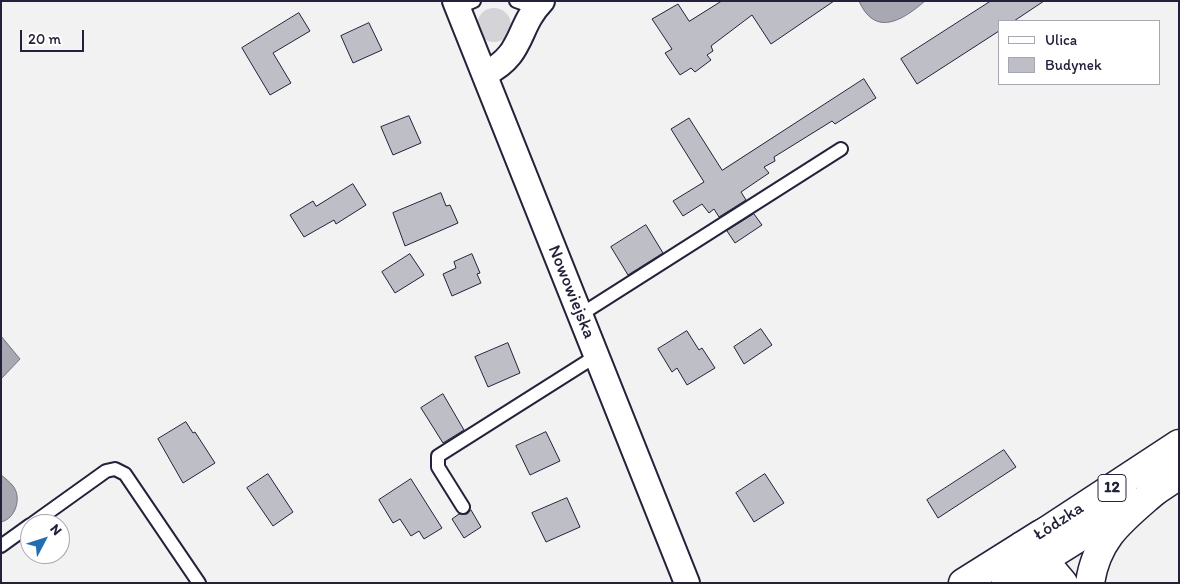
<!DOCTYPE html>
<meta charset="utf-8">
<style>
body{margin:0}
#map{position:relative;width:1180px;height:584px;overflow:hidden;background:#f2f2f3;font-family:Itim,sans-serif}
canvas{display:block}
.frame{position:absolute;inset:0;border:2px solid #22223b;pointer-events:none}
.legend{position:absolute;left:998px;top:20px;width:162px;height:65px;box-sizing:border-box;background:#fff;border:1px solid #a7a7b1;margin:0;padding:6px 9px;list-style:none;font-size:15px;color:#22223b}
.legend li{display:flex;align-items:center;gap:10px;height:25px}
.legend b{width:25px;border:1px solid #a7a7b1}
.north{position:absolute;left:20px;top:514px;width:50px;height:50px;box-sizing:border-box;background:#fff;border:1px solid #a7a7b1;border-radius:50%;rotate:50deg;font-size:14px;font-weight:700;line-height:20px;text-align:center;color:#22223b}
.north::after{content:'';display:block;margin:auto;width:18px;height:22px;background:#1f6fb2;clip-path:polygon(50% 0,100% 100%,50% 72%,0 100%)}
.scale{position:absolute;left:20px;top:30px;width:64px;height:22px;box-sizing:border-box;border:2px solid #22223b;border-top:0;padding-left:6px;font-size:15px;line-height:18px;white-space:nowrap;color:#22223b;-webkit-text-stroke:4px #fff;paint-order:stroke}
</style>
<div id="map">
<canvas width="1180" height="584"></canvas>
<div class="frame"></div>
<ul class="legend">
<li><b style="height:6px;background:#fff"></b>Ulica</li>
<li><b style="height:14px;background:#bebec6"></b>Budynek</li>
</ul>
<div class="north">N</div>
<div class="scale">20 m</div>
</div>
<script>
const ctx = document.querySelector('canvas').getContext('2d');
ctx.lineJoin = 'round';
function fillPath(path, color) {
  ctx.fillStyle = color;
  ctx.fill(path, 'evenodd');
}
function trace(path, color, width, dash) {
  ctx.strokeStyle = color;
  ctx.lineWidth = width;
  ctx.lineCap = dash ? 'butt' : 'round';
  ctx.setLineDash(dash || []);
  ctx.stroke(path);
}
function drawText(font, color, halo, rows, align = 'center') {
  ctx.font = font + ' Itim,sans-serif';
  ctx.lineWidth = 4;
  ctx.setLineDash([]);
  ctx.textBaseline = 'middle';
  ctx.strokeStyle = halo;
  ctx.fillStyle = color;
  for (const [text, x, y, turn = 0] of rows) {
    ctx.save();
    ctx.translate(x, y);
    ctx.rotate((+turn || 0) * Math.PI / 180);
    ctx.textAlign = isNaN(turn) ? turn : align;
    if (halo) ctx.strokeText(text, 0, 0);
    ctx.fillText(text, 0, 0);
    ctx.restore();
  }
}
const green = new Path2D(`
 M477 25a17 17 0 1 1 34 0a17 17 0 1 1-34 0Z`);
const water = new Path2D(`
 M 859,1 L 925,1 C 903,20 875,38 859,1 Z
 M 1,336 L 20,359 L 1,379 Z
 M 1,475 C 5,478 10,482 13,486 C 22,497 16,519 1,522 Z`);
const building = new Path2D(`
 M 722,1 L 834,1 L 771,44 L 752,15 L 711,46 L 713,51 L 707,55 L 711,60 L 695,72 L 691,68 L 680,75 L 665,53 L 672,49 L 652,19 L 678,4 L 689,21 Z
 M 991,1 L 1044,1 L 1014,21 L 999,21 L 999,31 L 917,84 L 901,59 Z
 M 299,13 L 310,31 L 273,53 L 291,83 L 270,95 L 242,48 Z
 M 369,23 L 382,50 L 353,63 L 341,36 Z
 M 864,79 L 876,98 L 835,124 L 832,121 L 774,157 L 775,161 L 764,167 L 769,173 L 741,192 L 746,200 L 719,217 L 714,209 L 709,213 L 702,204 L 683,216 L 673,201 L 704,182 L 671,129 L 689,118 L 722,170 Z
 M 409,116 L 421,143 L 393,155 L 381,127 Z
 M 353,184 L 366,205 L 336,224 L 334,220 L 304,237 L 290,215 L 313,201 L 316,206 Z
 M 441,193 L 446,206 L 450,205 L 458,223 L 405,246 L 393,213 Z
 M 754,214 L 762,225 L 735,243 L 727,231 Z
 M 646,225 L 663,253 L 628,275 L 611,247 Z
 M 410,254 L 424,275 L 395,293 L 382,272 Z
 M 472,254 L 480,273 L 477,274 L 481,283 L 452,296 L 443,274 L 456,268 L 454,262 Z
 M 761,329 L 772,345 L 744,364 L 734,347 Z
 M 687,331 L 699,350 L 702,348 L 715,368 L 687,385 L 677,368 L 672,372 L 658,349 Z
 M 508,343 L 520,373 L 488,387 L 475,357 Z
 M 443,394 L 464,430 L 443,443 L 421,408 Z
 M 186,422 L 193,433 L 195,432 L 215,463 L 183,483 L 158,439 Z
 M 546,432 L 560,461 L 530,475 L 516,446 Z
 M 1004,450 L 1016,467 L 938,518 L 927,500 Z
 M 268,474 L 293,512 L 273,526 L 247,488 Z
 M 765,474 L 784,503 L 754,522 L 736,493 Z
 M 411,479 L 442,528 L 424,539 L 419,531 L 411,536 L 400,519 L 393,523 L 379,500 Z
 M 567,498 L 580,527 L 546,542 L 532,513 Z
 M 471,510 L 481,527 L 464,538 L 452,519 L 459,514 L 467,514 Z`);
const lane = new Path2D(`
 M 516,1 L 536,8
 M 458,8 L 474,1
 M 580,315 L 841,149
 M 463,507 L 438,467 L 438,456 L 596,356
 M 32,524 L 106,471 L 115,469 L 125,474 L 199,583
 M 1,546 L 30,525`);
const street = new Path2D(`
 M 455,1 L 687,583
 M 485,74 C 525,54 516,28 542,1`);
const secondary = new Path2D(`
 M 963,583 L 1041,534
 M 1006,583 L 1134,503`);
const primary = new Path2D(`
 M 1155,491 L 1179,475
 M 1045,532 L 1179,444`);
const highway = new Path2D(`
 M 1022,546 L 1042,558 L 1063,583
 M 1032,583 C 1028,563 1032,547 1045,532
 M 1090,583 C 1097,537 1122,520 1155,491`);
const shields = [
 [1112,488,28]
];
const shieldNames = [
 ["12",1112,488]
];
const streetNames = [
 ["Nowowiejska",571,292,68],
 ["Łódzka",1059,522,-33]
];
fillPath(green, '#d3d3d8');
fillPath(water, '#a8a8b2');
trace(water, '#727282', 1);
fillPath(building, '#bebec6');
trace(building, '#22223b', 1);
trace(lane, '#22223b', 16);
trace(street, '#22223b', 28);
trace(secondary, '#22223b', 31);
trace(primary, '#22223b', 31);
trace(highway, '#22223b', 31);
trace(lane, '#fff', 12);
trace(street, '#fff', 24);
trace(secondary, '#fff', 28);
trace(primary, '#fff', 28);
trace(highway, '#fff', 28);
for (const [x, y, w] of shields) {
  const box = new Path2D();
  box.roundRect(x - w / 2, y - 13.5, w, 27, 4);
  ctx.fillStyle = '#fff';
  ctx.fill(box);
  trace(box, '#22223b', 1);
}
drawText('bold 16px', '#22223b', null, shieldNames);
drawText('18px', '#22223b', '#fff', streetNames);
</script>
